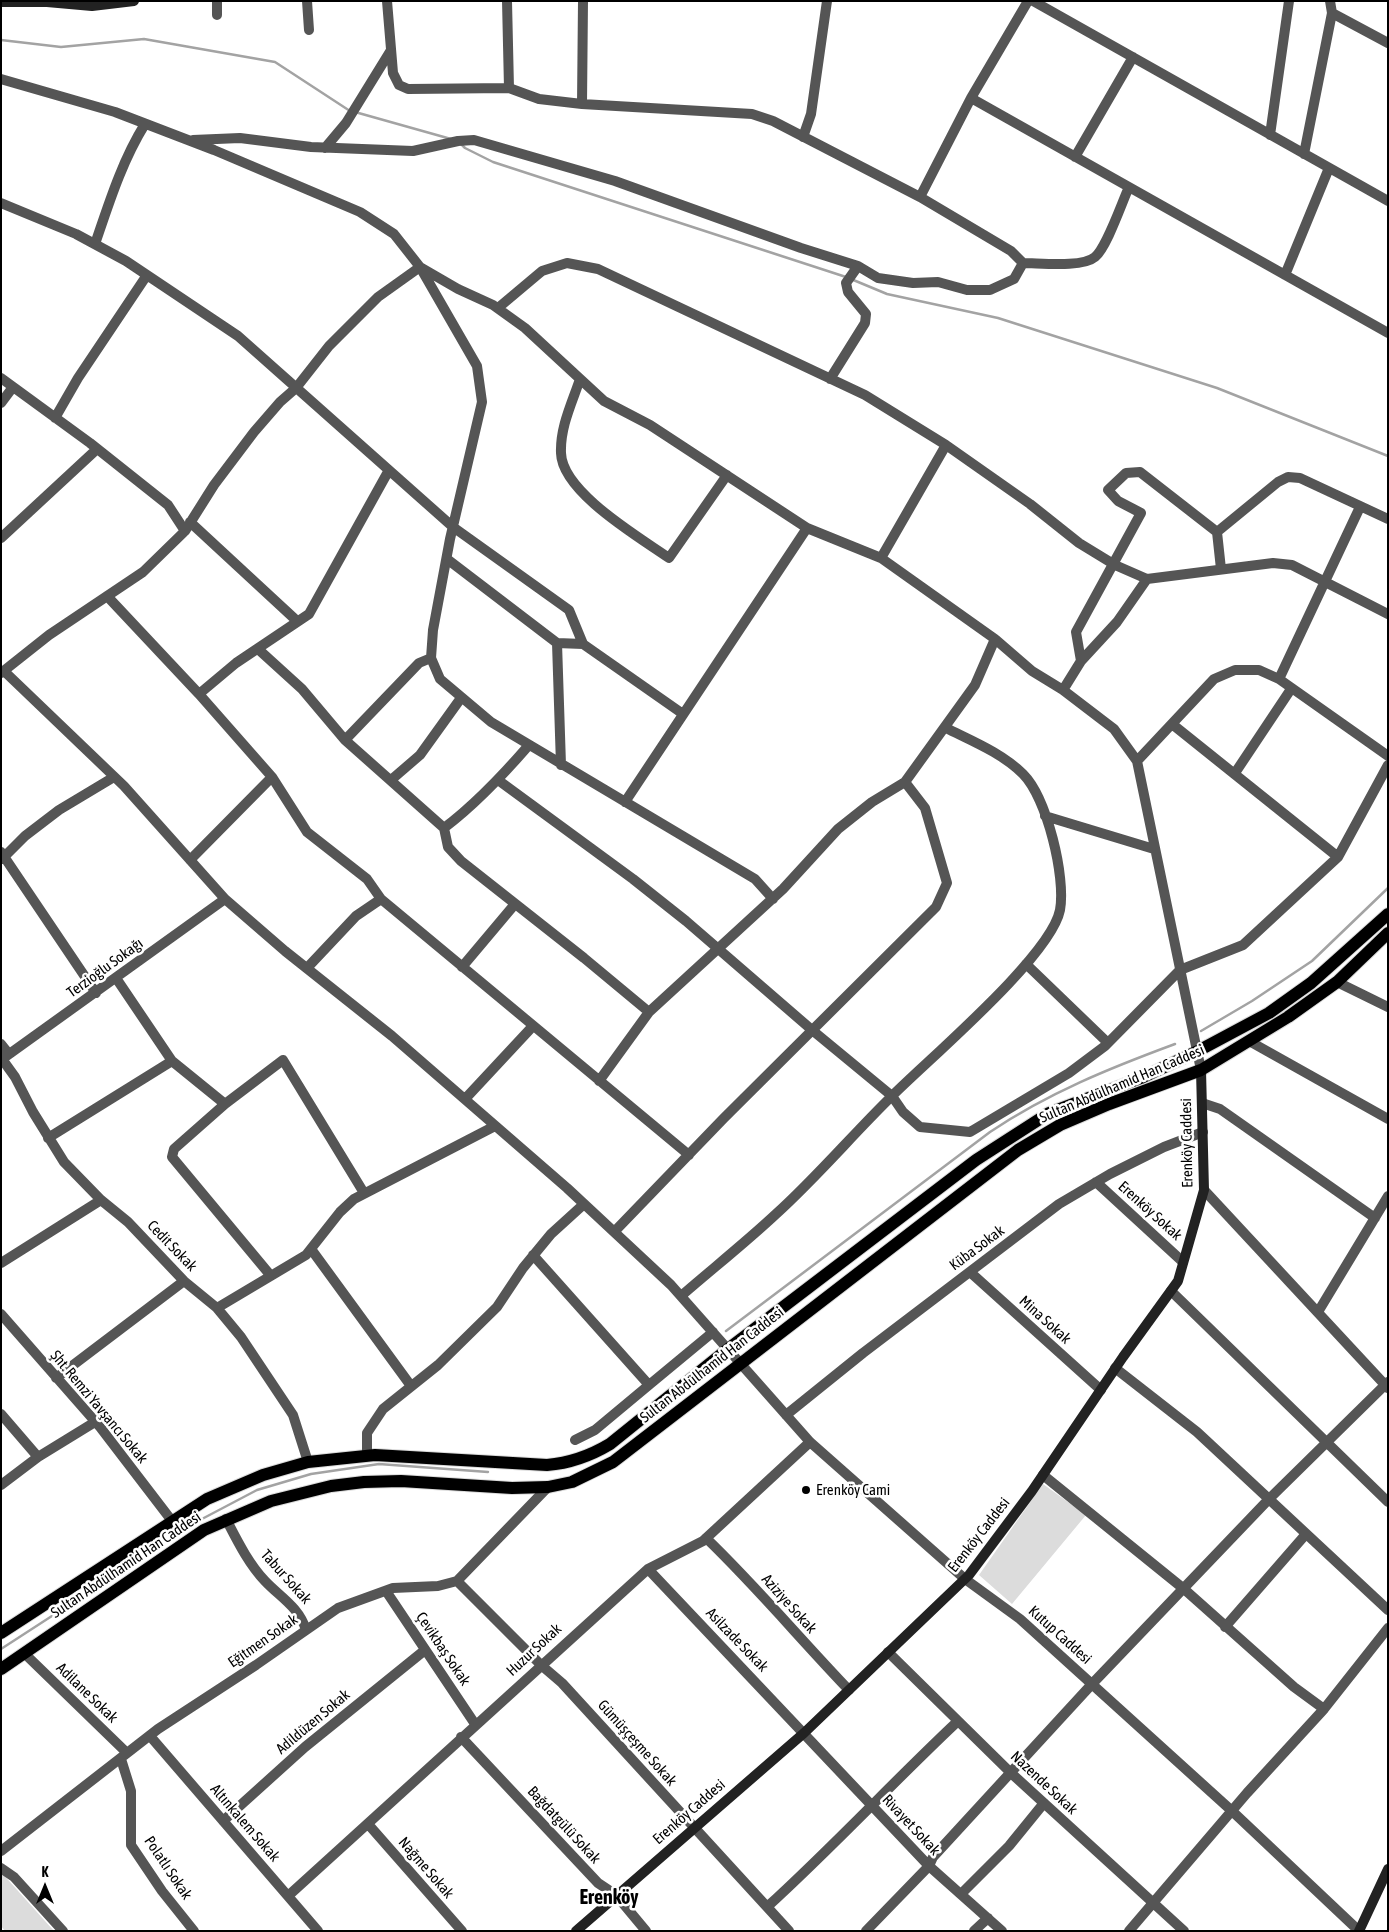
<!DOCTYPE html>
<meta charset="utf-8">
<style>
body{margin:0}
#map{position:relative;width:1389px;height:1932px;overflow:hidden;background:#fff;font-family:"Asap Condensed",sans-serif}
canvas{display:block}
.frame{position:absolute;inset:0;border:2px solid #000;pointer-events:none}
.north{position:absolute;left:20px;top:1862px;width:50px;height:50px;-webkit-text-stroke:4px #fff;paint-order:stroke;rotate:0deg;font-size:14px;font-weight:700;line-height:20px;text-align:center;color:#000}
.north::after{content:'';display:block;margin:auto;width:18px;height:22px;background:#000;clip-path:polygon(50% 0,100% 100%,50% 72%,0 100%)}
</style>
<div id="map">
<canvas width="1389" height="1932"></canvas>
<div class="frame"></div>
<div class="north">K</div>
</div>
<script>
const ctx = document.querySelector('canvas').getContext('2d');
ctx.lineJoin = 'round';
function fillPath(path, color) {
  ctx.fillStyle = color;
  ctx.fill(path, 'evenodd');
}
function trace(path, color, width, dash) {
  ctx.strokeStyle = color;
  ctx.lineWidth = width;
  ctx.lineCap = dash ? 'butt' : 'round';
  ctx.setLineDash(dash || []);
  ctx.stroke(path);
}
function drawText(font, color, halo, rows, align = 'center') {
  ctx.font = font + ' "Asap Condensed",sans-serif';
  ctx.lineWidth = 5;
  ctx.setLineDash([]);
  ctx.textBaseline = 'middle';
  ctx.strokeStyle = halo;
  ctx.fillStyle = color;
  for (const [text, x, y, turn = 0] of rows) {
    ctx.save();
    ctx.translate(x, y);
    ctx.rotate((+turn || 0) * Math.PI / 180);
    ctx.textAlign = isNaN(turn) ? turn : align;
    if (halo) ctx.strokeText(text, 0, 0);
    ctx.fillText(text, 0, 0);
    ctx.restore();
  }
}
const green = new Path2D(`
 M 1043,1484 L 1086,1515 L 1012,1604 L 979,1575 Z
 M 1,1872 L 54,1931 L 5,1931 L 1,1926 Z`);
const stream = new Path2D(`
 M 1,40 L 61,47 L 144,39 L 275,62 L 350,111
 M 355,112 L 451,139
 M 460,143 L 465,148 L 493,162 L 846,277
 M 851,279 L 887,294 L 998,318 L 1217,388 L 1388,456
 M 1201,1031 L 1252,1001 L 1312,961 L 1388,888
 M 726,1331 L 990,1132 C 1048,1093 1110,1068 1175,1044
 M 1,1649 L 200,1520 L 257,1490 L 311,1474 L 379,1464 L 488,1472`);
const street = new Path2D(`
 M 217,1 L 217,15
 M 307,1 L 309,30
 M 387,1 L 393,73 L 399,85 L 408,89 L 509,88 L 507,1
 M 1033,1 L 1388,201
 M 1332,13 L 1388,43
 M 1,79 L 115,112 L 214,150 L 360,212 L 394,234 L 420,267 L 477,366 L 482,402 L 450,539 L 433,630 L 431,658 L 440,679 L 491,722 L 755,879 L 773,899
 M 509,88 L 539,99 L 582,104 L 752,114 L 773,121 L 920,197
 M 971,98 L 1388,333
 M 582,104 L 583,1
 M 1270,135 L 1289,1
 M 803,137 L 811,114 L 827,1
 M 193,140 L 240,138 L 311,147 L 413,151 L 458,141 L 474,140 L 615,181 L 801,248 L 858,266 L 878,278 L 913,283 L 938,282 L 967,290 L 990,290 L 1014,279 L 1023,263 L 1011,251 L 920,197 L 971,98 L 1028,1
 M 325,148 L 346,123 L 391,50
 M 1304,154 L 1332,13 L 1330,1
 M 1075,157 L 1133,57
 M 1,203 L 76,234 L 126,261 L 238,336 L 453,527 L 569,610 L 583,644
 M 95,244 C 109,203 122,161 145,124
 M 1023,263 C 1040,263 1082,268 1095,257 C 1107,247 1122,202 1129,187
 M 1285,275 L 1329,168
 M 498,308 L 542,271 L 567,263 L 598,269 L 865,395 L 946,445 L 881,558
 M 1,378 L 90,443 L 168,505 L 185,531
 M 580,379 C 572,403 560,427 561,453 C 562,492 639,537 669,558 L 727,475
 M 830,379 L 865,323 L 866,314 L 848,292 L 846,283 L 858,266
 M 1,403 L 13,387
 M 55,418 L 78,378 L 147,275
 M 946,445 L 1030,504 L 1079,543 L 1115,565 L 1147,579 L 1273,563 L 1292,565 L 1388,614
 M 190,522 L 297,621
 M 1217,532 L 1278,482 L 1288,477 L 1300,478 L 1388,519
 M 1,538 L 97,449
 M 447,559 L 557,643 L 583,644 L 683,714
 M 107,596 L 199,694 L 272,777 L 307,832 L 367,879 L 381,899 L 689,1155
 M 557,643 L 561,765
 M 258,649 L 302,689 L 345,740 L 444,828 L 448,847 L 461,861 L 584,958 L 649,1012
 M 1081,661 L 1076,632 L 1141,513 L 1118,501 L 1108,490 L 1126,473 L 1140,472 L 1217,532 L 1221,569
 M 4,671 L 124,786 L 225,899 L 285,951 L 392,1036 L 567,1188 L 671,1285 L 810,1442 L 965,1579 L 1020,1619 L 1232,1811 L 1359,1931
 M 1,673 L 49,635 L 143,572 L 185,531 L 214,485 L 254,432 L 280,402 L 296,388 L 329,346 L 378,297 L 420,267 L 458,289 L 493,305 L 525,328 L 604,401 L 650,425 L 807,528 L 881,558 L 995,639 L 1032,671 L 1063,690 L 1114,729 L 1137,761 L 1201,1070
 M 1279,679 L 1360,507
 M 1063,690 L 1081,661 L 1117,622 L 1147,579
 M 199,694 L 236,663 L 309,614 L 389,470
 M 1172,724 L 1338,857
 M 345,740 L 419,663 L 431,658
 M 1137,761 L 1214,679 L 1235,670 L 1259,670 L 1279,679 L 1388,756
 M 1235,773 L 1291,689
 M 391,780 L 420,755 L 461,698
 M 498,780 L 633,879 L 686,921 L 812,1030 L 892,1096 L 903,1112 L 920,1127 L 970,1132 L 1069,1073 L 1105,1046 L 1180,970 L 1243,945 L 1338,857 L 1388,765
 M 625,802 L 807,528
 M 1045,816 L 1154,849
 M 444,828 C 476,804 503,775 529,745
 M 1,852 L 96,993
 M 2,859 L 25,836 L 59,810 L 114,777
 M 190,860 L 272,777
 M 1026,964 L 1108,1043
 M 462,967 L 515,904
 M 307,968 L 356,916 L 381,899
 M 116,978 L 172,1061 L 225,1104
 M 1337,982 L 1388,1007
 M 1249,1041 L 1388,1119
 M 1,1044 L 9,1054
 M 2,1059 L 15,1077 L 33,1112 L 64,1162 L 101,1200 L 128,1222 L 184,1281 L 217,1308 L 241,1337 L 293,1415 L 308,1462
 M 1,1060 L 225,899
 M 599,1081 L 649,1012 L 783,889 L 838,829 L 872,802 L 905,782 L 975,685 L 995,639
 M 465,1099 L 533,1026
 M 1202,1103 L 1220,1109 L 1375,1218
 M 48,1138 L 172,1061
 M 1096,1182 L 1183,1262
 M 1204,1190 L 1388,1388
 M 614,1232 L 724,1118 L 936,907 L 947,883 L 925,808 L 905,782
 M 311,1249 L 411,1386
 M 533,1255 L 649,1385 L 595,1430 L 575,1440
 M 1,1263 L 101,1200
 M 970,1272 L 1101,1390
 M 271,1276 L 172,1157 L 174,1149 L 225,1104 L 283,1060 L 364,1193
 M 1171,1291 L 1388,1502
 M 681,1296 C 712,1269 745,1243 776,1214 C 817,1177 853,1134 893,1095 C 930,1058 1051,956 1060,910 C 1066,877 1047,798 1023,774 C 1002,753 972,741 946,728
 M 217,1308 L 306,1255 L 340,1212 L 354,1199 L 495,1126
 M 1318,1312 L 1388,1196
 M 1,1314 L 100,1427 L 172,1521
 M 1115,1368 L 1197,1432 L 1388,1610
 M 56,1378 L 184,1281
 M 649,1385 L 713,1332
 M 1,1414 L 38,1457
 M 786,1415 L 863,1353 L 1059,1204 L 1110,1174 L 1164,1147 L 1203,1132
 M 367,1455 L 367,1433 L 383,1409 L 438,1365 L 497,1307 L 523,1268 L 551,1234 L 584,1204
 M 1043,1475 L 1184,1589 L 1294,1687 L 1324,1709
 M 1,1485 L 38,1457 L 95,1422
 M 226,1519 C 237,1540 248,1563 265,1581 C 280,1597 299,1607 306,1630
 M 706,1538 C 756,1586 801,1640 849,1690
 M 648,1569 L 929,1866 L 1002,1931
 M 457,1581 L 541,1665 L 562,1683 L 789,1931
 M 386,1591 L 475,1724
 M 1225,1627 L 1306,1534
 M 888,1652 L 1011,1773 L 1184,1931
 M 25,1654 L 127,1753
 M 150,1736 L 318,1931
 M 461,1737 L 598,1883 L 616,1895 L 646,1931
 M 121,1759 L 131,1791 L 131,1845 L 162,1891 L 194,1931
 M 223,1821 L 305,1747 L 425,1650
 M 368,1824 L 462,1931
 M 1,1851 L 158,1729 L 256,1665 L 338,1608 L 393,1588 L 438,1586 L 457,1581 L 548,1487
 M 1,1868 L 14,1877 L 63,1931
 M 961,1894 L 1009,1846 L 1044,1803
 M 288,1896 L 648,1569 L 703,1541 L 810,1442
 M 767,1907 C 833,1847 893,1782 958,1721
 M 866,1931 L 929,1866 L 933,1857 L 1092,1684 L 1269,1499 L 1388,1382
 M 974,1931 L 988,1918
 M 1129,1931 L 1247,1793 L 1324,1709 L 1388,1628`);
const secondary = new Path2D(`
 M 1,2 L 47,2 L 92,6 L 134,1
 M 576,1931 L 804,1733 L 969,1575 L 1032,1491 L 1123,1357 L 1178,1281 L 1204,1190 L 1201,1070
 M 1359,1931 L 1388,1869`);
const primary = new Path2D(`
 M 1,1633 L 207,1499 L 263,1475 L 308,1462 L 375,1455 L 547,1465 C 571,1463 590,1456 610,1444 L 728,1349 L 976,1160 L 1049,1113 L 1141,1078 L 1196,1052 L 1269,1013 L 1311,983 L 1388,914
 M 1,1669 L 204,1530 L 271,1501 L 331,1486 L 364,1482 L 401,1481 L 512,1488 L 548,1487 L 572,1482 L 613,1462 L 1018,1150 L 1060,1125 L 1109,1104 L 1201,1070 L 1288,1017 L 1337,982 L 1388,933`);
const markers = [
 [806,1490,5,"#000"]
];
const streetNames = [
 ["Terzioğlu Sokağı",105,968,-36],
 ["Sultan Abdülhamid Han Caddesi",1122,1084,-23],
 ["Erenköy Caddesi",1187,1143,-91],
 ["Erenköy Sokak",1150,1211,42],
 ["Cedit Sokak",172,1246,46],
 ["Küba Sokak",977,1248,-37],
 ["Mina Sokak",1045,1320,42],
 ["Sultan Abdülhamid Han Caddesi",712,1365,-38],
 ["Şht. Remzi Yavşancı Sokak",99,1407,50],
 ["Erenköy Caddesi",979,1535,-52],
 ["Sultan Abdülhamid Han Caddesi",126,1565,-34],
 ["Tabur Sokak",286,1577,48],
 ["Aziziye Sokak",789,1604,48],
 ["Kutup Caddesi",1060,1635,42],
 ["Asilzade Sokak",737,1640,46],
 ["Eğitmen Sokak",263,1641,-35],
 ["Çevikbaş Sokak",443,1649,56],
 ["Huzur Sokak",534,1650,-43],
 ["Adilane Sokak",87,1693,44],
 ["Adildüzen Sokak",313,1722,-40],
 ["Gümüşçeşme Sokak",637,1743,48],
 ["Nazende Sokak",1044,1783,43],
 ["Erenköy Caddesi",689,1812,-41],
 ["Altınkalem Sokak",245,1823,49],
 ["Bağdatgülü Sokak",564,1825,47],
 ["Rivayet Sokak",911,1825,47],
 ["Polatlı Sokak",168,1868,56],
 ["Nağme Sokak",426,1868,49]
];
const poiNames = [
 ["Erenköy Cami",816,1490]
];
const districtNames = [
 ["Erenköy",609,1898]
];
fillPath(green, '#dcdcdc');
trace(stream, '#a3a3a3', 2.5);
trace(primary, '#dbdbdb', 14);
trace(street, '#555', 10);
trace(secondary, '#222', 10);
trace(primary, '#000', 12);
for (const [x, y, r, color] of markers) {
  const dot = new Path2D();
  dot.arc(x, y, r, 0, 2 * Math.PI);
  ctx.fillStyle = color;
  ctx.fill(dot);
  trace(dot, '#fff', 2);
}
drawText('15px', '#000', '#fff', streetNames);
drawText('15px', '#000', '#fff', poiNames, 'left');
drawText('bold 20px', '#000', '#fff', districtNames);
</script>
